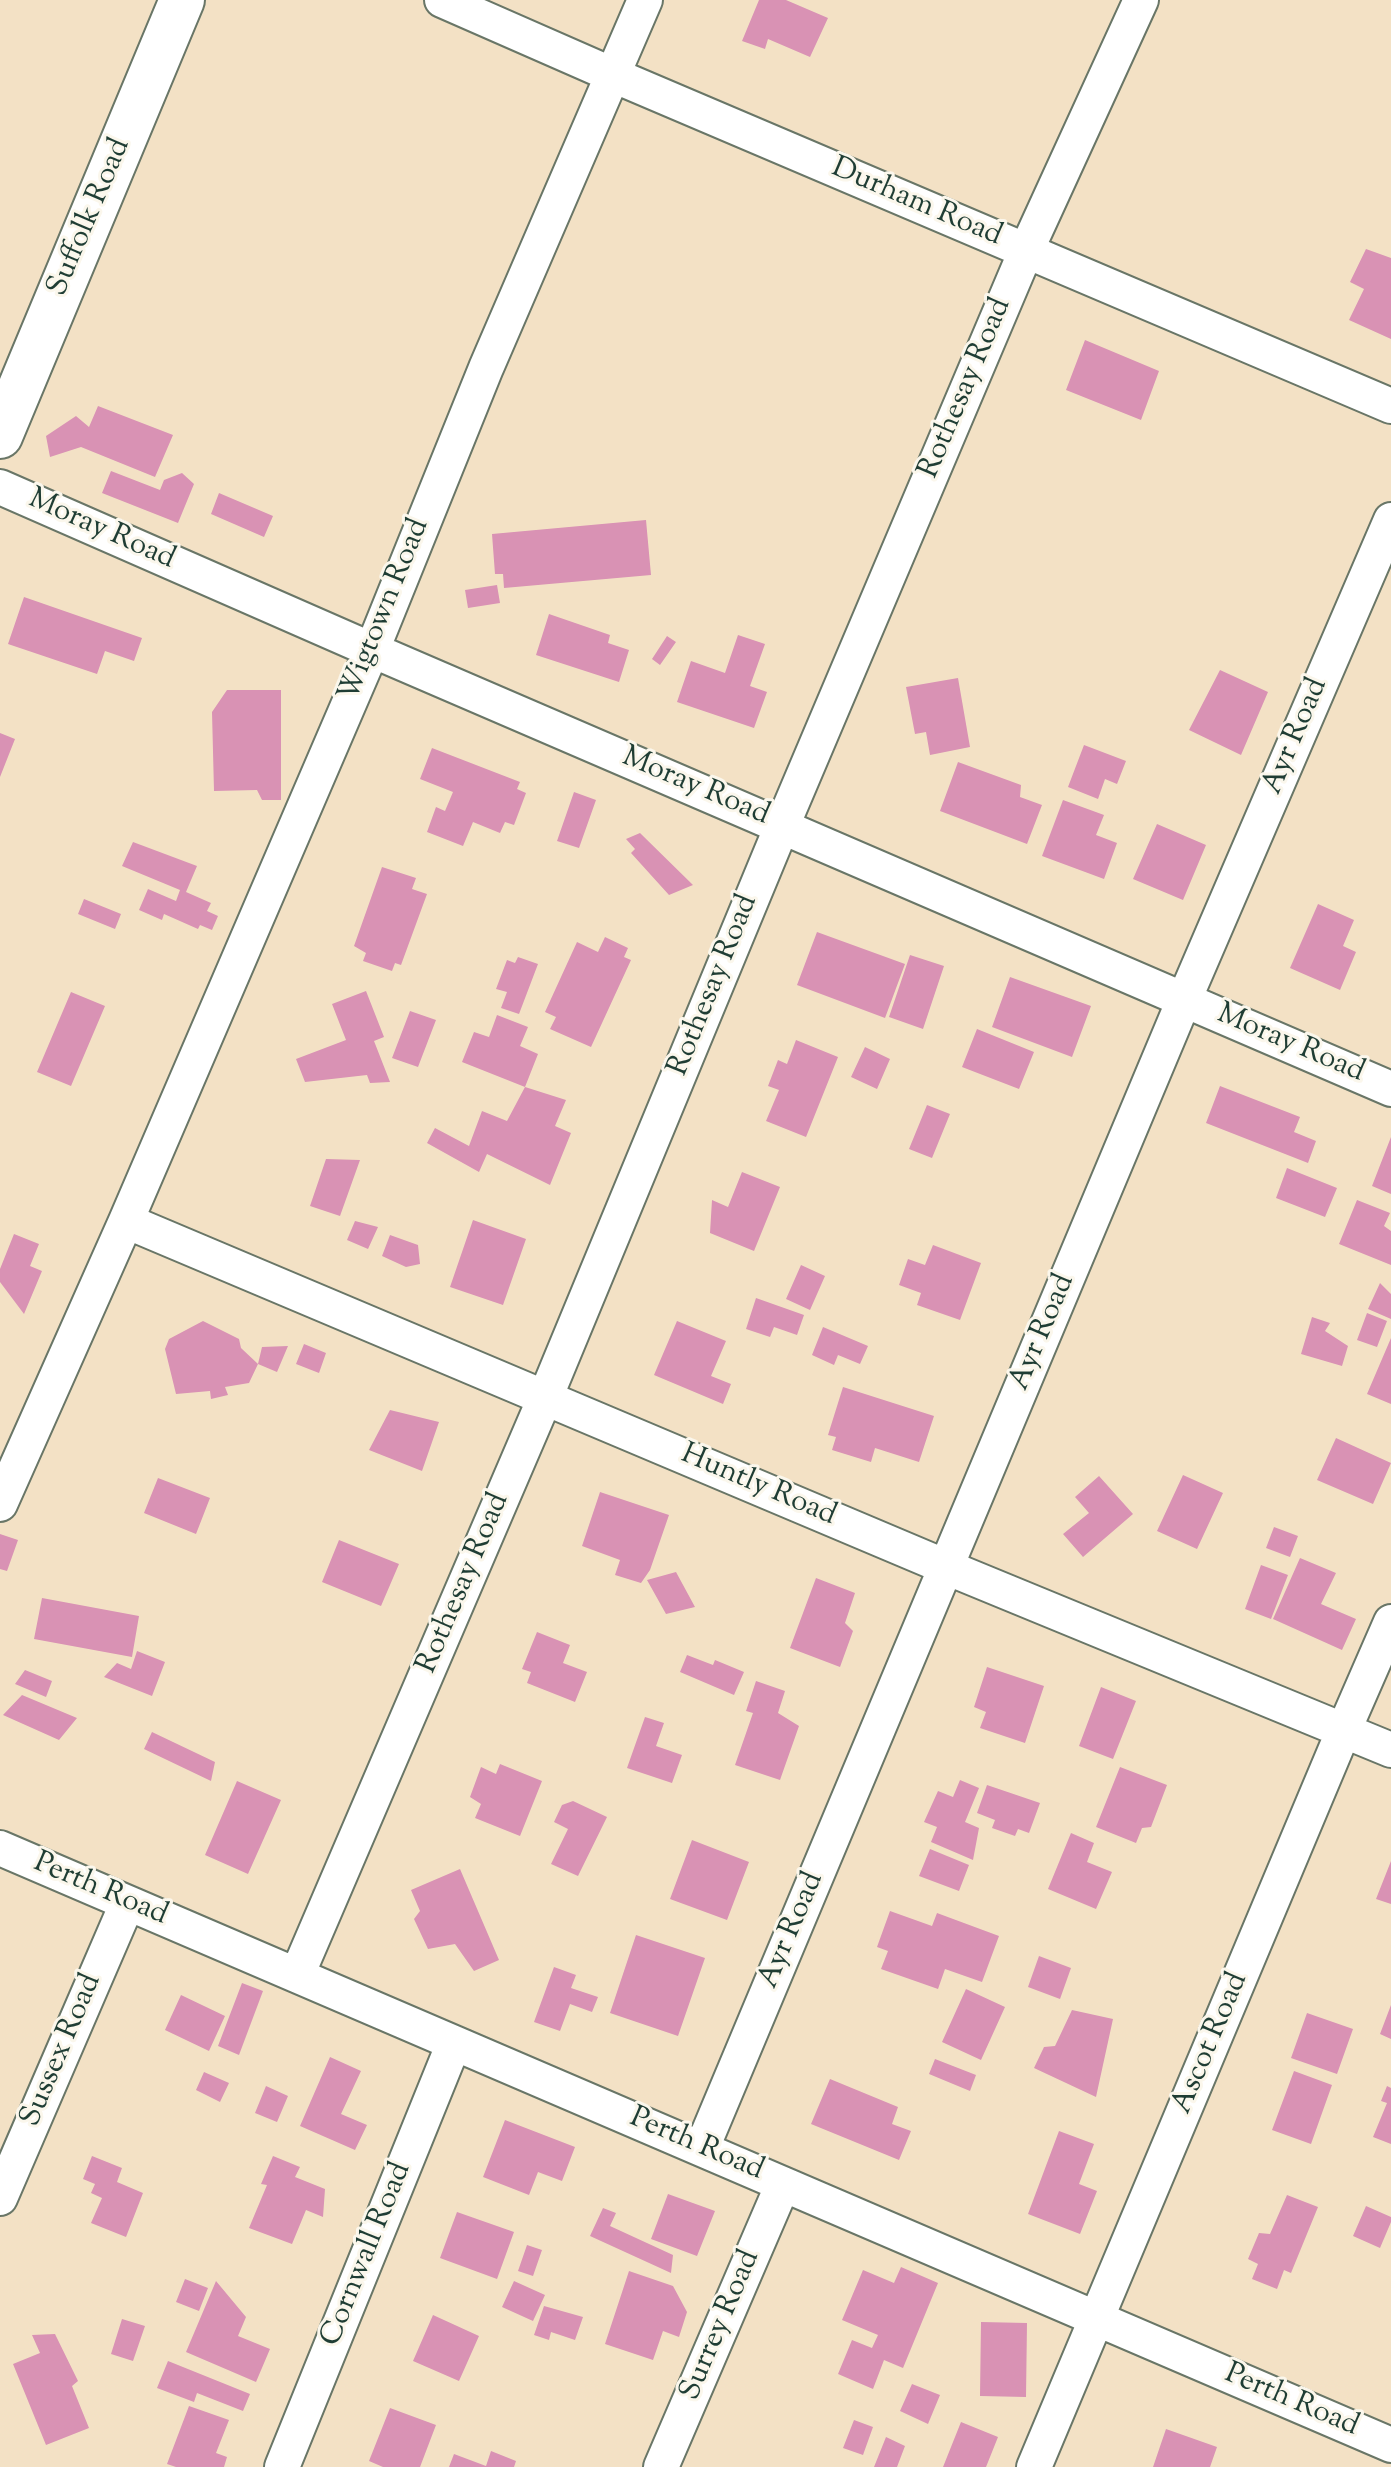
<!DOCTYPE html>
<style>
body{margin:0}
canvas{display:block;background:#f3e1c5}
</style>
<canvas width="1391" height="2467"></canvas>
<script>
const ctx = document.querySelector('canvas').getContext('2d');
ctx.lineJoin = 'round';
function fillPath(path, color) {
  ctx.fillStyle = color;
  ctx.fill(path, 'evenodd');
}
function trace(path, color, width, dash) {
  ctx.strokeStyle = color;
  ctx.lineWidth = width;
  ctx.lineCap = dash ? 'butt' : 'round';
  ctx.setLineDash(dash || []);
  ctx.stroke(path);
}
function drawText(font, color, halo, rows, align = 'center') {
  ctx.font = font + ' "Sorts Mill Goudy",serif';
  ctx.lineWidth = 6;
  ctx.setLineDash([]);
  ctx.textBaseline = 'middle';
  ctx.strokeStyle = halo;
  ctx.fillStyle = color;
  for (const [text, x, y, turn = 0] of rows) {
    ctx.save();
    ctx.translate(x, y);
    ctx.rotate((+turn || 0) * Math.PI / 180);
    ctx.textAlign = isNaN(turn) ? turn : align;
    if (halo) ctx.strokeText(text, 0, 0);
    ctx.fillText(text, 0, 0);
    ctx.restore();
  }
}
const building = new Path2D(`
 M 759,0 L 786,0 L 828,18 L 810,57 L 768,39 L 765,49 L 742,41 Z
 M 1366,249 L 1391,258 L 1391,339 L 1349,320 L 1364,289 L 1350,282 Z
 M 1085,340 L 1159,371 L 1141,420 L 1066,390 Z
 M 98,406 L 173,435 L 155,477 L 81,447 L 50,457 L 46,436 L 76,416 L 89,427 Z
 M 111,471 L 160,490 L 164,480 L 182,473 L 194,484 L 178,523 L 102,493 Z
 M 219,493 L 273,516 L 264,537 L 211,514 Z
 M 646,520 L 651,575 L 504,588 L 503,574 L 495,574 L 492,534 Z
 M 497,585 L 500,603 L 468,608 L 465,590 Z
 M 24,597 L 142,638 L 134,661 L 105,651 L 97,674 L 8,644 Z
 M 549,614 L 610,635 L 608,643 L 629,650 L 619,682 L 536,655 Z
 M 738,635 L 765,644 L 750,686 L 767,692 L 754,728 L 677,702 L 691,661 L 725,673 Z
 M 667,636 L 676,642 L 660,665 L 652,659 Z
 M 1220,670 L 1268,692 L 1241,755 L 1189,730 Z
 M 958,678 L 970,747 L 930,755 L 926,732 L 915,734 L 906,687 Z
 M 227,690 L 281,690 L 281,800 L 262,800 L 257,790 L 214,791 L 212,712 Z
 M 0,733 L 15,739 L 0,777 Z
 M 1084,745 L 1126,761 L 1117,784 L 1105,779 L 1098,799 L 1068,787 Z
 M 432,748 L 520,782 L 517,789 L 526,793 L 514,825 L 505,822 L 500,833 L 473,822 L 463,846 L 427,832 L 436,807 L 445,811 L 453,792 L 420,779 Z
 M 958,762 L 1021,785 L 1020,797 L 1042,805 L 1027,844 L 940,811 Z
 M 574,792 L 596,800 L 579,848 L 557,841 Z
 M 1063,800 L 1104,815 L 1096,835 L 1117,843 L 1104,879 L 1042,856 Z
 M 1157,824 L 1206,845 L 1183,900 L 1133,879 Z
 M 640,833 L 693,885 L 669,895 L 631,853 L 635,849 L 626,839 Z
 M 133,842 L 197,866 L 186,892 L 211,903 L 207,911 L 218,916 L 212,930 L 200,925 L 198,929 L 164,914 L 162,920 L 139,910 L 148,889 L 176,901 L 180,890 L 122,866 Z
 M 382,867 L 416,878 L 412,889 L 427,894 L 401,965 L 395,963 L 392,971 L 363,961 L 366,953 L 354,946 Z
 M 84,899 L 121,914 L 115,929 L 78,914 Z
 M 1318,904 L 1354,920 L 1343,946 L 1356,952 L 1340,990 L 1290,968 Z
 M 817,932 L 905,964 L 885,1018 L 797,985 Z
 M 605,937 L 628,948 L 624,957 L 631,960 L 591,1047 L 550,1029 L 556,1017 L 545,1012 L 577,942 L 598,952 Z
 M 910,955 L 944,966 L 923,1029 L 889,1017 Z
 M 518,957 L 538,964 L 519,1014 L 501,1008 L 507,992 L 496,989 L 507,960 L 515,963 Z
 M 1010,977 L 1091,1006 L 1072,1057 L 992,1027 Z
 M 366,991 L 384,1037 L 374,1041 L 390,1082 L 370,1083 L 367,1075 L 305,1082 L 296,1059 L 346,1040 L 332,1004 Z
 M 71,992 L 105,1006 L 71,1086 L 37,1072 Z
 M 410,1011 L 436,1020 L 418,1067 L 392,1058 Z
 M 497,1015 L 528,1027 L 520,1046 L 538,1054 L 525,1087 L 462,1062 L 474,1032 L 489,1037 Z
 M 977,1029 L 1034,1052 L 1019,1089 L 962,1067 Z
 M 796,1040 L 838,1057 L 806,1137 L 766,1121 L 779,1090 L 768,1086 L 778,1060 L 787,1064 Z
 M 865,1047 L 890,1059 L 877,1089 L 851,1077 Z
 M 1220,1086 L 1300,1117 L 1294,1132 L 1316,1141 L 1308,1163 L 1206,1123 Z
 M 525,1087 L 566,1100 L 555,1126 L 571,1133 L 550,1185 L 487,1154 L 479,1172 L 427,1143 L 435,1128 L 469,1146 L 482,1111 L 507,1121 Z
 M 927,1105 L 950,1114 L 932,1158 L 909,1149 Z
 M 1391,1137 L 1391,1194 L 1372,1186 Z
 M 326,1159 L 360,1160 L 340,1216 L 310,1206 Z
 M 1287,1168 L 1337,1188 L 1325,1217 L 1276,1198 Z
 M 742,1172 L 780,1187 L 754,1251 L 710,1233 L 712,1200 L 728,1207 Z
 M 1357,1200 L 1390,1213 L 1384,1226 L 1391,1231 L 1391,1265 L 1339,1244 Z
 M 473,1220 L 526,1239 L 503,1305 L 450,1287 Z
 M 355,1221 L 378,1227 L 368,1249 L 347,1240 Z
 M 14,1234 L 39,1244 L 30,1266 L 42,1271 L 24,1314 L 0,1282 L 0,1269 Z
 M 390,1235 L 418,1245 L 420,1264 L 406,1267 L 382,1256 Z
 M 933,1245 L 981,1263 L 960,1320 L 917,1305 L 921,1293 L 899,1285 L 908,1259 L 925,1265 Z
 M 801,1265 L 825,1276 L 810,1310 L 786,1299 Z
 M 1380,1283 L 1391,1294 L 1391,1319 L 1368,1309 Z
 M 756,1298 L 804,1315 L 797,1335 L 774,1327 L 770,1337 L 746,1329 Z
 M 1367,1313 L 1387,1321 L 1377,1347 L 1357,1340 Z
 M 1312,1317 L 1330,1323 L 1325,1331 L 1348,1346 L 1342,1366 L 1301,1354 Z
 M 203,1321 L 239,1339 L 241,1348 L 258,1364 L 249,1383 L 225,1387 L 228,1395 L 211,1399 L 210,1391 L 176,1394 L 165,1349 L 169,1339 Z
 M 677,1321 L 726,1341 L 711,1376 L 731,1384 L 723,1404 L 654,1375 Z
 M 823,1327 L 868,1346 L 860,1364 L 838,1355 L 834,1365 L 812,1355 Z
 M 1391,1338 L 1391,1404 L 1367,1394 Z
 M 304,1344 L 326,1353 L 319,1373 L 296,1364 Z
 M 288,1346 L 277,1372 L 258,1364 L 262,1347 Z
 M 843,1387 L 934,1416 L 919,1462 L 875,1448 L 871,1462 L 832,1450 L 836,1437 L 828,1435 Z
 M 390,1410 L 439,1422 L 422,1471 L 369,1450 Z
 M 1336,1438 L 1391,1463 L 1373,1504 L 1317,1480 Z
 M 1183,1475 L 1223,1493 L 1197,1549 L 1157,1531 Z
 M 1099,1476 L 1133,1514 L 1083,1557 L 1063,1534 L 1089,1513 L 1075,1497 Z
 M 158,1478 L 210,1498 L 196,1534 L 144,1513 Z
 M 600,1492 L 669,1515 L 650,1570 L 641,1583 L 615,1575 L 620,1560 L 582,1546 Z
 M 1274,1527 L 1298,1536 L 1290,1557 L 1266,1548 Z
 M 0,1534 L 18,1540 L 7,1571 L 0,1569 Z
 M 339,1540 L 399,1564 L 381,1606 L 322,1582 Z
 M 1300,1558 L 1336,1573 L 1321,1604 L 1356,1619 L 1342,1650 L 1273,1619 Z
 M 1261,1565 L 1288,1575 L 1271,1619 L 1245,1609 Z
 M 676,1572 L 695,1607 L 666,1614 L 647,1580 Z
 M 816,1578 L 855,1593 L 845,1623 L 853,1631 L 840,1667 L 790,1648 Z
 M 42,1598 L 139,1616 L 132,1657 L 34,1639 Z
 M 537,1632 L 570,1645 L 563,1663 L 587,1672 L 575,1702 L 527,1683 L 531,1672 L 522,1669 Z
 M 137,1651 L 165,1662 L 152,1696 L 104,1677 L 117,1663 L 131,1669 Z
 M 687,1655 L 713,1665 L 715,1660 L 744,1672 L 734,1695 L 680,1672 Z
 M 987,1667 L 1044,1686 L 1025,1743 L 980,1728 L 986,1712 L 974,1707 Z
 M 25,1670 L 52,1681 L 46,1697 L 15,1684 Z
 M 756,1681 L 785,1691 L 778,1713 L 799,1726 L 780,1780 L 735,1765 L 753,1713 L 746,1711 Z
 M 1101,1687 L 1136,1701 L 1113,1759 L 1079,1746 Z
 M 22,1695 L 77,1718 L 59,1740 L 3,1715 Z
 M 645,1717 L 664,1723 L 656,1746 L 682,1755 L 672,1783 L 627,1768 Z
 M 152,1732 L 215,1762 L 211,1781 L 144,1749 Z
 M 500,1764 L 542,1781 L 520,1836 L 475,1818 L 481,1804 L 470,1797 L 481,1767 L 496,1774 Z
 M 1120,1767 L 1167,1785 L 1151,1827 L 1142,1828 L 1136,1843 L 1096,1827 Z
 M 960,1780 L 979,1788 L 965,1822 L 979,1828 L 973,1860 L 931,1842 L 937,1827 L 924,1822 L 938,1791 L 953,1797 Z
 M 237,1781 L 281,1800 L 248,1874 L 205,1855 Z
 M 987,1785 L 1040,1803 L 1029,1833 L 1018,1829 L 1015,1836 L 992,1828 L 995,1820 L 977,1813 Z
 M 573,1801 L 607,1817 L 578,1876 L 551,1864 L 568,1829 L 554,1822 L 562,1805 Z
 M 1071,1833 L 1094,1843 L 1087,1862 L 1112,1872 L 1096,1909 L 1048,1889 Z
 M 692,1840 L 749,1862 L 727,1920 L 670,1899 Z
 M 930,1849 L 969,1865 L 959,1891 L 919,1876 Z
 M 1391,1861 L 1391,1904 L 1376,1899 Z
 M 460,1869 L 499,1960 L 474,1971 L 455,1944 L 428,1949 L 414,1919 L 420,1911 L 411,1890 Z
 M 890,1911 L 932,1926 L 937,1913 L 999,1936 L 982,1982 L 945,1969 L 938,1989 L 881,1969 L 888,1951 L 877,1947 Z
 M 636,1935 L 705,1958 L 678,2036 L 610,2013 Z
 M 1039,1956 L 1071,1968 L 1060,1999 L 1028,1987 Z
 M 554,1967 L 576,1975 L 571,1988 L 598,1997 L 592,2012 L 570,2004 L 560,2031 L 534,2022 Z
 M 242,1983 L 263,1991 L 239,2055 L 218,2046 Z
 M 966,1989 L 1005,2007 L 981,2060 L 942,2042 Z
 M 181,1995 L 225,2016 L 209,2051 L 165,2030 Z
 M 1391,2005 L 1391,2039 L 1380,2034 Z
 M 1072,2010 L 1113,2019 L 1096,2097 L 1034,2068 L 1044,2047 L 1055,2046 Z
 M 1307,2013 L 1353,2029 L 1337,2074 L 1291,2058 Z
 M 330,2057 L 361,2071 L 341,2114 L 367,2125 L 355,2150 L 300,2126 Z
 M 935,2059 L 976,2075 L 970,2091 L 929,2074 Z
 M 1294,2071 L 1332,2085 L 1311,2144 L 1272,2130 Z
 M 204,2072 L 229,2083 L 220,2102 L 196,2090 Z
 M 830,2079 L 898,2107 L 892,2124 L 911,2131 L 899,2160 L 811,2124 Z
 M 266,2086 L 288,2096 L 277,2122 L 255,2113 Z
 M 1387,2086 L 1391,2088 L 1391,2144 L 1373,2137 L 1387,2103 L 1381,2101 Z
 M 505,2120 L 575,2147 L 562,2181 L 538,2172 L 529,2195 L 483,2177 Z
 M 1059,2131 L 1094,2144 L 1079,2184 L 1097,2191 L 1080,2234 L 1028,2214 Z
 M 92,2156 L 122,2168 L 117,2182 L 143,2193 L 126,2237 L 91,2223 L 102,2198 L 91,2193 L 95,2184 L 83,2179 Z
 M 273,2156 L 300,2167 L 295,2177 L 325,2189 L 323,2217 L 306,2210 L 292,2244 L 249,2228 L 267,2185 L 261,2184 Z
 M 668,2194 L 715,2211 L 697,2256 L 651,2239 Z
 M 1287,2195 L 1318,2207 L 1291,2273 L 1284,2270 L 1277,2289 L 1252,2279 L 1258,2264 L 1248,2259 L 1259,2233 L 1270,2234 Z
 M 1366,2206 L 1391,2217 L 1391,2222 L 1380,2248 L 1353,2236 Z
 M 603,2208 L 616,2213 L 610,2226 L 673,2255 L 671,2273 L 590,2236 Z
 M 457,2212 L 514,2232 L 497,2279 L 440,2258 Z
 M 527,2245 L 542,2250 L 533,2276 L 518,2271 Z
 M 901,2267 L 938,2283 L 903,2368 L 884,2360 L 873,2389 L 838,2374 L 852,2340 L 872,2348 L 878,2335 L 842,2320 L 863,2270 L 894,2283 Z
 M 629,2271 L 673,2286 L 687,2312 L 679,2337 L 663,2331 L 653,2360 L 605,2344 Z
 M 185,2279 L 208,2288 L 199,2311 L 176,2302 Z
 M 216,2281 L 246,2317 L 238,2336 L 270,2349 L 256,2382 L 186,2352 Z
 M 514,2281 L 545,2295 L 533,2321 L 502,2307 Z
 M 544,2306 L 583,2317 L 575,2340 L 551,2332 L 549,2340 L 534,2335 Z
 M 433,2315 L 479,2336 L 459,2381 L 413,2361 Z
 M 122,2319 L 145,2326 L 133,2361 L 111,2354 Z
 M 981,2322 L 1027,2323 L 1026,2397 L 980,2396 Z
 M 55,2334 L 78,2381 L 72,2386 L 89,2428 L 46,2445 L 13,2364 L 40,2353 L 32,2335 Z
 M 168,2361 L 250,2394 L 243,2411 L 197,2393 L 194,2402 L 157,2388 Z
 M 912,2384 L 940,2395 L 928,2424 L 900,2411 Z
 M 189,2406 L 229,2420 L 216,2453 L 227,2457 L 224,2467 L 176,2467 L 167,2464 Z
 M 390,2408 L 436,2425 L 420,2467 L 383,2467 L 369,2461 Z
 M 854,2420 L 873,2427 L 863,2455 L 843,2448 Z
 M 961,2422 L 998,2437 L 986,2467 L 943,2467 Z
 M 1166,2429 L 1217,2447 L 1210,2467 L 1153,2467 Z
 M 886,2437 L 905,2446 L 897,2467 L 874,2467 Z
 M 491,2451 L 516,2461 L 514,2467 L 449,2467 L 454,2454 L 486,2466 Z`);
const street = new Path2D(`
 M 442,0 L 613,75 L 1391,406
 M 0,487 L 372,650 L 1391,1089
 M 126,1221 L 946,1567 L 1391,1750
 M 0,1504 L 126,1221 L 372,650 L 486,368 L 645,0
 M 0,1848 L 1391,2445
 M 297,1975 L 545,1398 L 782,826 L 1026,251 L 1141,0
 M 702,2148 L 1184,1000 L 1391,520
 M 0,2198 L 127,1904
 M 282,2467 L 454,2043
 M 661,2467 L 783,2184
 M 1034,2467 L 1343,1732 L 1391,1622`);
const secondary = new Path2D(`
 M 0,436 L 182,0`);
const streetNames = [
 ["Durham Road",916,204,23],
 ["Suffolk Road",91,218,-67],
 ["Rothesay Road",967,389,-67],
 ["Moray Road",101,531,24],
 ["Wigtown Road",386,611,-68],
 ["Ayr Road",1297,737,-67],
 ["Moray Road",695,788,23],
 ["Rothesay Road",715,986,-68],
 ["Moray Road",1290,1045,23],
 ["Ayr Road",1044,1333,-67],
 ["Huntly Road",758,1487,23],
 ["Rothesay Road",465,1584,-67],
 ["Perth Road",100,1891,23],
 ["Ayr Road",793,1931,-67],
 ["Ascot Road",1212,2044,-67],
 ["Sussex Road",63,2051,-67],
 ["Perth Road",696,2146,23],
 ["Cornwall Road",368,2255,-68],
 ["Surrey Road",722,2326,-67],
 ["Perth Road",1291,2402,23]
];
fillPath(building, '#d992b4');
trace(street, '#697667', 38);
trace(secondary, '#697667', 48);
trace(street, '#fff', 34);
trace(secondary, '#fff', 44);
drawText('30px', '#1f3d34', '#fbf7ec', streetNames);
</script>
